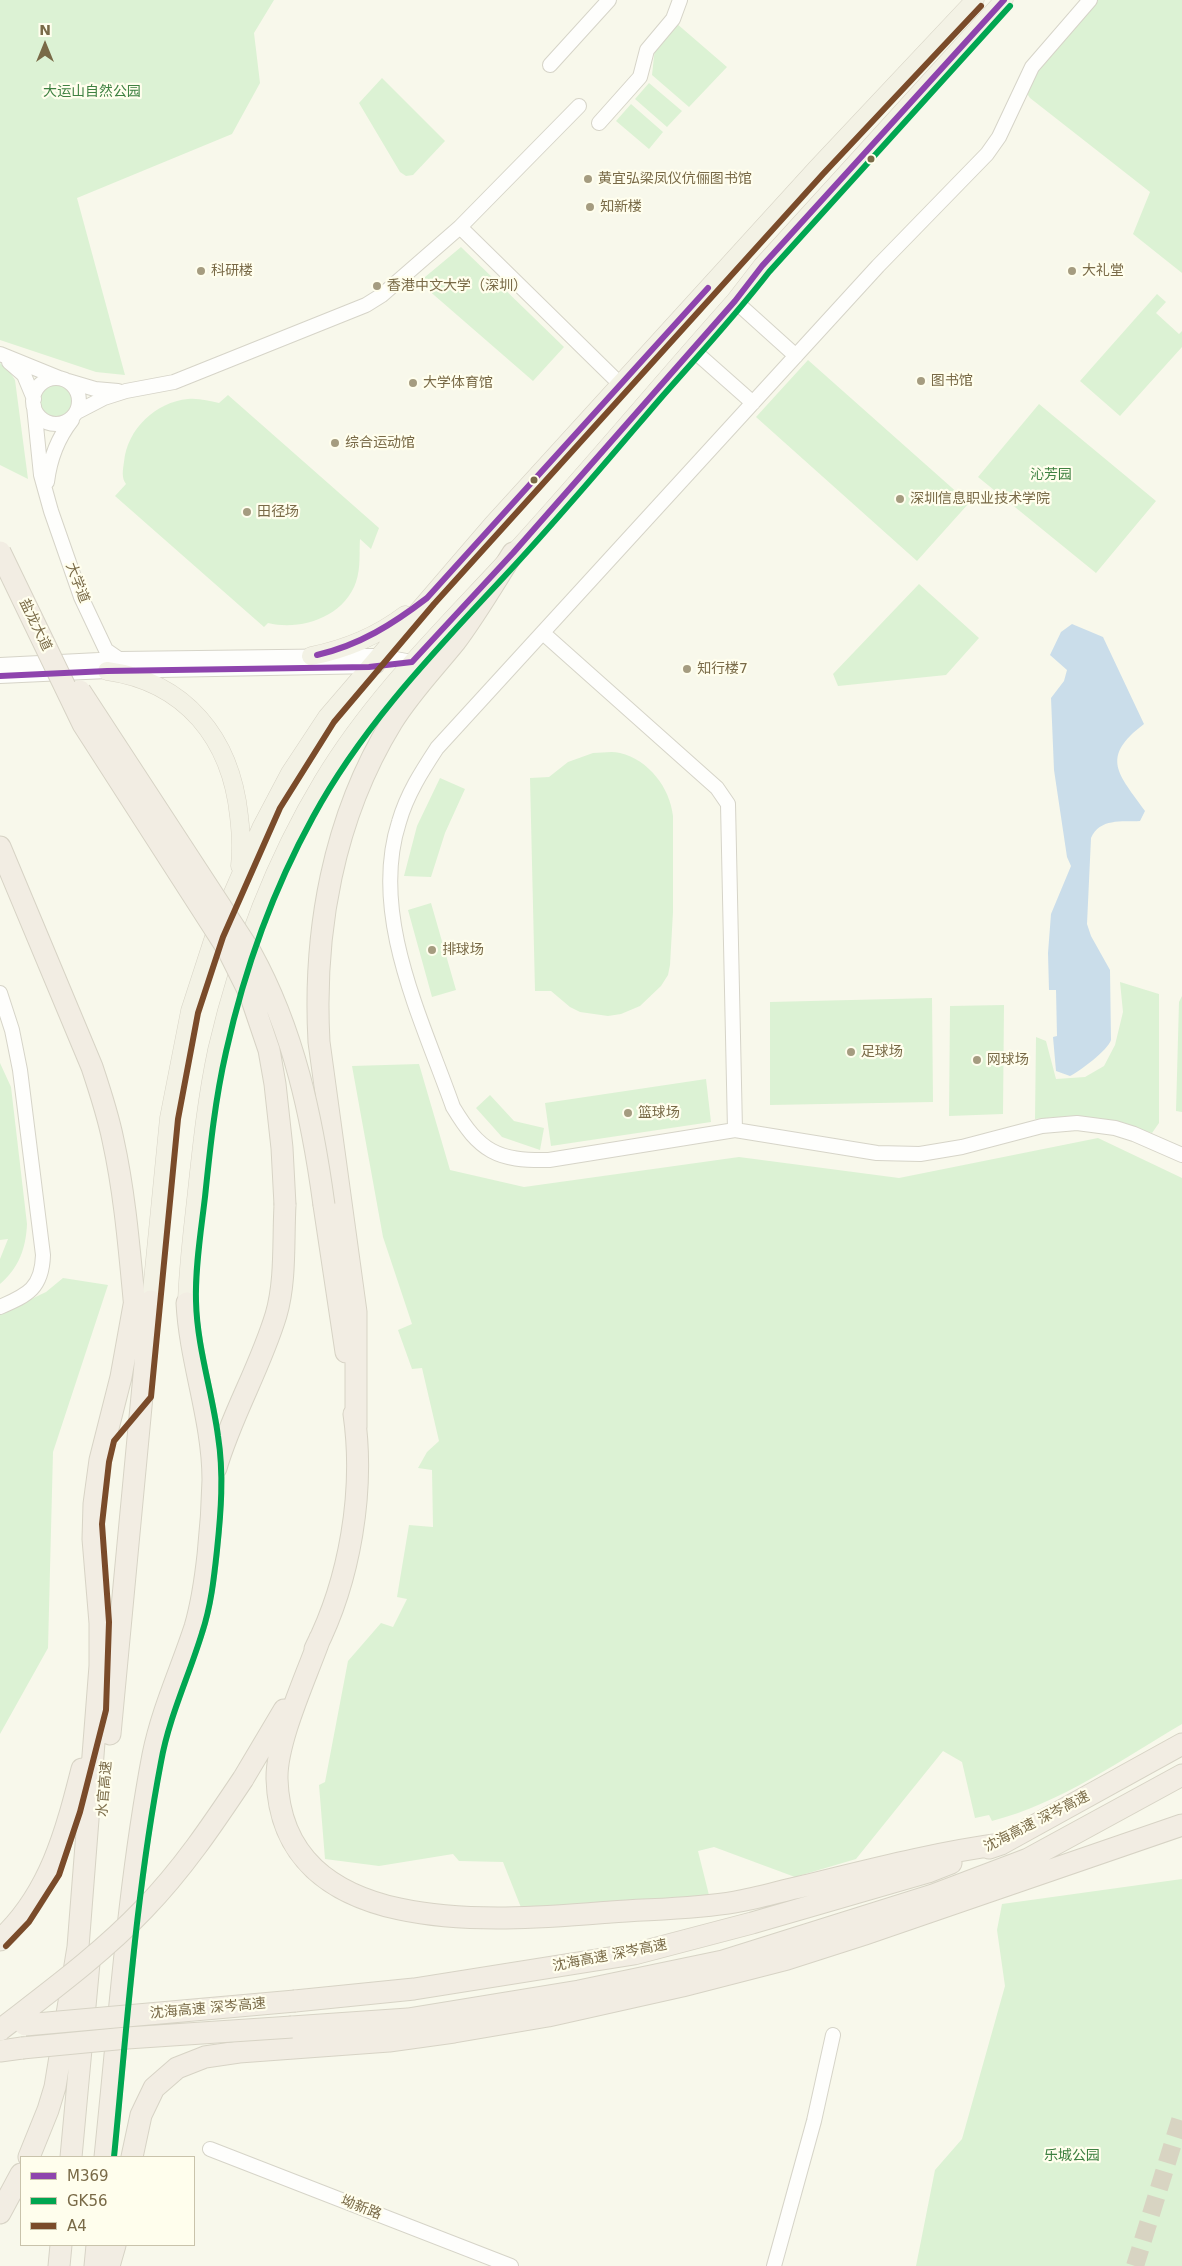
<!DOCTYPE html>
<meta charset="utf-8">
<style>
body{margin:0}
#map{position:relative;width:1182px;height:2266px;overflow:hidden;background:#f8f8eb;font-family:"DejaVu Sans",sans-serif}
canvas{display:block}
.legend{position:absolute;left:20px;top:2156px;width:175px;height:90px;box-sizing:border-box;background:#fffeed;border:1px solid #c9c3ab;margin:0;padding:6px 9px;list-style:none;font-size:15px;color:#796a47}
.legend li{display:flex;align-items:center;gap:10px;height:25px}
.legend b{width:25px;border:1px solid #c9c3ab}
.north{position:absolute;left:20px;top:20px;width:50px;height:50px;-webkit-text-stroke:4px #fffeed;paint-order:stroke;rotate:0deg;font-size:14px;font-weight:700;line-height:20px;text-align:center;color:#796a47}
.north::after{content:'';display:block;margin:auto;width:18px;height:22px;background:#796a47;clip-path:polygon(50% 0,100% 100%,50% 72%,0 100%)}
</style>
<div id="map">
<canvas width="1182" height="2266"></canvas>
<ul class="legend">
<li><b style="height:6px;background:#8e44ad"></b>M369</li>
<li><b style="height:6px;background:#00a651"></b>GK56</li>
<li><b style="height:6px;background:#7a4b2a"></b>A4</li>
</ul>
<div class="north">N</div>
</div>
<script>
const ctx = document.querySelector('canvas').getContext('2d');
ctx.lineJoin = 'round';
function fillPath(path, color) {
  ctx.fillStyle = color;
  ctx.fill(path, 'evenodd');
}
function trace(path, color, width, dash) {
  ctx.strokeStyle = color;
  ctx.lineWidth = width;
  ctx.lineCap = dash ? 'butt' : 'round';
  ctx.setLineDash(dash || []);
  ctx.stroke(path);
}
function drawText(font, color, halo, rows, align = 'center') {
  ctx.font = font + ' "DejaVu Sans","Noto Sans SC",sans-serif';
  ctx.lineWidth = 4.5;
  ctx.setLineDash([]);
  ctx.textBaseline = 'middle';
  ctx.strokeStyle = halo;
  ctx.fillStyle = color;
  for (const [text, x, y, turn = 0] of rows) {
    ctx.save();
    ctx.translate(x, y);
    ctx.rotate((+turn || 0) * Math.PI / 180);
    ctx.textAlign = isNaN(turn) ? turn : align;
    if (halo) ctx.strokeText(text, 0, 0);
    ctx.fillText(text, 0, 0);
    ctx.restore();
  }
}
const green = new Path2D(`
 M 0,0 L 274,0 L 254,33 L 260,83 L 232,134 L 77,198 L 125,375 L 96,372 L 0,340 Z
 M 1094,0 L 1182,0 L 1182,273 L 1133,234 L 1150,192 L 1030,98 L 1024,89 L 1028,79 Z
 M 676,23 L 727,67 L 689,107 L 652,75 L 655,47 Z
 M 382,78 L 445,141 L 413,175 L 406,176 L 400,172 L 359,103 Z
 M 649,83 L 682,111 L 667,127 L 635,99 Z
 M 631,104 L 663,132 L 649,149 L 616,121 Z
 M 461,247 L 564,347 L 533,381 L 419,282 Z
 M 1157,294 L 1166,302 L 1156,313 L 1179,334 L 1182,331 L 1182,347 L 1120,416 L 1080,381 Z
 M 808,360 L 969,503 L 917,561 L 756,417 Z
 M 0,363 L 8,369 L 15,380 L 28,479 L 0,465 Z
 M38 402a18 18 0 1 1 36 0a18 18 0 1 1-36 0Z
 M 228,395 L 379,528 L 371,549 L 360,539 C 359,554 361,567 356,582 C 344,617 301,631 268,623 L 264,627 L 115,496 L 126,484 C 121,478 123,469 124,462 C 127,429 156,402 188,399 C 199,398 209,401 219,403 Z
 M 1039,404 L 1156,501 L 1096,573 L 978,477 Z
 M 919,584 L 979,638 L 946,675 L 838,686 L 833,674 Z
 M 593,753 C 602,753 612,751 620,753 C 649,760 670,788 673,816 L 673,912 L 670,965 L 668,975 L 661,986 L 640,1006 L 621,1014 L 608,1016 L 580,1012 L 570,1007 L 551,991 L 535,991 L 530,778 L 549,777 L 568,762 Z
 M 440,778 L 465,789 L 445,833 L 431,877 L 404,876 L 417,826 Z
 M 431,903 L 456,990 L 432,997 L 408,910 Z
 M 1120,982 L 1159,994 L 1159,1123 L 1152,1133 L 1105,1119 L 1059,1117 L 1035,1119 L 1036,1037 L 1046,1041 L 1056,1079 L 1085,1077 L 1104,1066 L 1115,1045 L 1123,1012 Z
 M 1182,996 L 1182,1112 L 1176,1111 L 1179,1002 Z
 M 932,998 L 933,1102 L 770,1105 L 770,1002 Z
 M 1004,1005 L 1003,1114 L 949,1116 L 950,1006 Z
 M 0,1063 L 11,1087 L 27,1224 C 26,1248 19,1268 0,1284 L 0,1259 L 8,1239 L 0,1240 Z
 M 419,1064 L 450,1170 L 524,1187 L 739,1157 L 899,1178 L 1098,1138 L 1182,1178 L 1182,1724 C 1121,1760 1061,1803 992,1821 L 989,1815 L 975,1818 L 962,1762 L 943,1751 L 856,1859 L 795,1877 L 714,1847 L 698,1851 L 709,1895 L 522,1910 L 503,1862 L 459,1861 L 453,1854 L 379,1866 L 325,1859 L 319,1785 L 325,1782 L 348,1661 L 381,1623 L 393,1627 L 407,1599 L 397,1597 L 409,1525 L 433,1527 L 432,1470 L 418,1468 L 427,1452 L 439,1441 L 422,1368 L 412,1369 L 398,1330 L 412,1324 L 383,1237 L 352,1066 Z
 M 706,1079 L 711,1122 L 551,1146 L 545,1103 Z
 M 490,1095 L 514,1121 L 544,1128 L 540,1150 L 502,1137 L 476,1108 Z
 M 63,1278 L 108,1285 L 53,1452 L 48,1648 L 0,1734 L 0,1314 L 46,1292 Z
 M 1182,1879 L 1182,2266 L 916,2266 L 935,2170 L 962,2139 L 1005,1986 L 997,1930 L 1002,1904 Z`);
const water = new Path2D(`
 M 1072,624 L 1103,637 L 1144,724 C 1099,758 1119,774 1145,811 L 1140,821 C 1121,822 1100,818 1091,838 L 1087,924 L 1091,936 L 1110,970 L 1111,1040 C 1108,1050 1080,1071 1070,1076 L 1056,1071 L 1053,1037 L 1057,1036 L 1056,990 L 1049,990 L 1048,953 L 1051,914 L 1071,866 L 1067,857 L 1054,770 L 1051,698 L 1064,681 L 1067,670 L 1050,655 L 1061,632 Z`);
const majorTunnel = new Path2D(`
 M 1135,2266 L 1182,2114`);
const minor = new Path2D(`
 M 1090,0 L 1032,67 L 999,137 L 987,154 L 878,266 L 437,748 C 422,771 407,794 399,822 C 369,915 422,1019 453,1107 C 480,1152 497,1161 549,1160 L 735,1130 L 877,1153 L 920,1154 L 962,1147 L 1042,1126 L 1077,1123 L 1115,1128 L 1134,1134 L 1182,1155
 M 550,65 L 609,0
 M 599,123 L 640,77 L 647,50 L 673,19 L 680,0
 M 460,227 L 620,384
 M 735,301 L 796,356
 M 692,349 L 753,403
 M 0,354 L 59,378
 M 9,362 L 24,375 L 34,399
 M33 401a23 23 0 1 1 46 0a23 23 0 1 1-46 0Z
 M 68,381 L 95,389 L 118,391
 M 34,406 L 41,475 L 51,511 L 81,597 L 97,631 L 106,650 L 119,659
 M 77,412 L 104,398 L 126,391 L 174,382 L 366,305 L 382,295 L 460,227 L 579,106
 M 47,482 C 50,458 57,439 72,420
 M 543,633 L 717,788 L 728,804 L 735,1130
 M 0,665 L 119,659 L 358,656 L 379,656 L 412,662
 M 0,676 L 107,671 L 377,666
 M 0,993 L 12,1030 L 20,1070 L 43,1255 C 42,1288 28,1295 0,1307
 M 210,2149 L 511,2266
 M 774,2266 L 814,2121 L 833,2035`);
const major = new Path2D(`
 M 311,656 C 346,649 376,637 405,615
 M 107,671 C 186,682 231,739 239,816 C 241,833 242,849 240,866
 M 151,1301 L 169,1118 L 190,1011 L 215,934 L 261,828 L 290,773 L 327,717 L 492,525 L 817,168 L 975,0
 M 187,1303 C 188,1266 193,1228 197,1191 C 202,1144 207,1097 217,1050 C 239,956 273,864 323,781 C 374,696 445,628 512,555 C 588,472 660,385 735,301 L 762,266 L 1004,0`);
const highway = new Path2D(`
 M 0,847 L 92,1067 C 100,1091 108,1115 113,1140 C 126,1199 130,1260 136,1319
 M 324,1205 L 346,1352
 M 356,1427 L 356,1312 L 319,1042 C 313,932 333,818 392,722 C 410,693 434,668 455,642 C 476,614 494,583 513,553
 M 216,1468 C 231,1416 260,1368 276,1315 C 286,1281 283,1241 285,1205
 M 320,1638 C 307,1675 276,1741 277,1779 C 282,1942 499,1921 611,1912 C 651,1909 695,1909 735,1902 C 758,1898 781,1891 804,1886 C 870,1870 935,1853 1001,1844
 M 315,1649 C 350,1580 365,1491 354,1414
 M 110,1734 L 151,1301
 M 243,1779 L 284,1710
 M 989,1848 L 1001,1844 L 1182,1744
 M 0,1940 C 50,1894 66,1832 82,1769
 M 295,2001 L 414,1989 L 634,1954 L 752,1923 L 928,1872 L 951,1863
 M 292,2027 L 408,2019 L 579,1991 L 723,1961 L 933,1895 L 1028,1859 L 1182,1775
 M 0,2051 L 22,2048
 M 29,2157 L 48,2110 L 55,2087 L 78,1947 L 100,1666 L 100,1623 L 93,1539 L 94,1504 L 100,1460 L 121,1377 L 134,1305
 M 71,2157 L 89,1963
 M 105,2157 C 119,2023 128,1887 153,1755 C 162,1710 181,1670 195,1627 C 207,1586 212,1522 213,1480 C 213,1420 190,1362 187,1303
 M 132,2157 L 141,2115 L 154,2088 L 177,2068 L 205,2057 L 239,2052 L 389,2041 L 454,2032 L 548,2016 L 682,1986 L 787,1959 L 865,1934 L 1182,1825
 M 0,2213 L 21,2174
 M 59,2266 L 61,2245
 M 95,2266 L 97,2245
 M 109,2266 L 115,2245`);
const highwayBridge = new Path2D(`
 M 0,552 L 83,724 L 227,948 L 250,994 L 269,1050 L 275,1084 L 282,1148 L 285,1205
 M 80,691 L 251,953 C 294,1031 312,1117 324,1205
 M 25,2025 L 295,2001
 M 0,2030 C 49,1992 101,1954 144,1909 C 182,1870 213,1824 243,1779
 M 22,2048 L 127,2038 L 292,2027`);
const bus1 = new Path2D(`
 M 317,655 C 360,645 393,624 427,598 L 708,288
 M 0,676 L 107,671 L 369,667 L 412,662 L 513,553 L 735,301 L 762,266 L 1004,0`);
const bus2 = new Path2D(`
 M 114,2157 C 127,2025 136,1893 161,1762 C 169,1717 189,1676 202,1633 C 211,1606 214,1578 217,1550 C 221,1512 224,1474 218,1436 C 212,1391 197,1347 196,1301 C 195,1267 201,1231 205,1197 C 210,1149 215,1100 226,1052 C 244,971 273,890 313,817 C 365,721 442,644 515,565 C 565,511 612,455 660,399 C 697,357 735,316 769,272 L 1010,6`);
const bus3 = new Path2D(`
 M 6,1946 L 29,1922 L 59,1875 L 80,1812 L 106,1710 L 109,1622 L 102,1524 L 109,1462 L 114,1441 L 151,1397 L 178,1119 L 198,1013 L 223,937 L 280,808 L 334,722 L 434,604 L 823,174 L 981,6`);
const markers = [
 [871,159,4.5,"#796a47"],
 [588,179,5,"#a59c80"],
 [590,207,5,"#a59c80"],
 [201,271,5,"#a59c80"],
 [1072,271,5,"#a59c80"],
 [377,286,5,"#a59c80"],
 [921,381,5,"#a59c80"],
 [413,383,5,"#a59c80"],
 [335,443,5,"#a59c80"],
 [534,480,4.5,"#796a47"],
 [900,499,5,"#a59c80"],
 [247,512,5,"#a59c80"],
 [687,669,5,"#a59c80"],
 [432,950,5,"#a59c80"],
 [851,1052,5,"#a59c80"],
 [977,1060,5,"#a59c80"],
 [628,1113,5,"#a59c80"]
];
const parkNames = [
 ["大运山自然公园",92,92],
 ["沁芳园",1051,475],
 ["乐城公园",1072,2156]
];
const poiNames = [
 ["黄宜弘梁凤仪伉俪图书馆",598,179],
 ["知新楼",600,207],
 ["科研楼",211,271],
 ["大礼堂",1082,271],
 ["香港中文大学（深圳）",387,286],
 ["图书馆",931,381],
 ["大学体育馆",423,383],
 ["综合运动馆",345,443],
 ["深圳信息职业技术学院",910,499],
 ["田径场",257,512],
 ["知行楼7",697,669],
 ["排球场",442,950],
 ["足球场",861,1052],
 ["网球场",987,1060],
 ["篮球场",638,1113]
];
const streetNames = [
 ["大学道",77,583,69],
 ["盐龙大道",35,625,64],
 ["水官高速",105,1789,-85],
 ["沈海高速 深岑高速",1037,1822,-27],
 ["沈海高速 深岑高速",610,1956,-11],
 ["沈海高速 深岑高速",208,2009,-5],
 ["坳新路",361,2208,21]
];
fillPath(green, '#dcf2d4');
fillPath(water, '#caddea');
trace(majorTunnel, '#d8d4c2', 18, [18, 9]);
trace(minor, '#d6d4c8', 16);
trace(major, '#d7d3c5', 19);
trace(highway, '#d7d3c5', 23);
trace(minor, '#fefefc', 14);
trace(major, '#f3f2e5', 18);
trace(highway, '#f2ede3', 21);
trace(highwayBridge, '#d7d3c5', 23, []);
trace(highwayBridge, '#f2ede3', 21);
trace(bus1, '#8e44ad', 6);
trace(bus2, '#00a651', 6);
trace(bus3, '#7a4b2a', 6);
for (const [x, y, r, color] of markers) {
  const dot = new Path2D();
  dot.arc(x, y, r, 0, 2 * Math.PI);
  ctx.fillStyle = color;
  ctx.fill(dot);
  trace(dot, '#fffeed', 2);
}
drawText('14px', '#3e8141', '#fffeed', parkNames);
drawText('14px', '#796a47', '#fffeed', poiNames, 'left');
drawText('14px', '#796a47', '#fffeed', streetNames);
</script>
